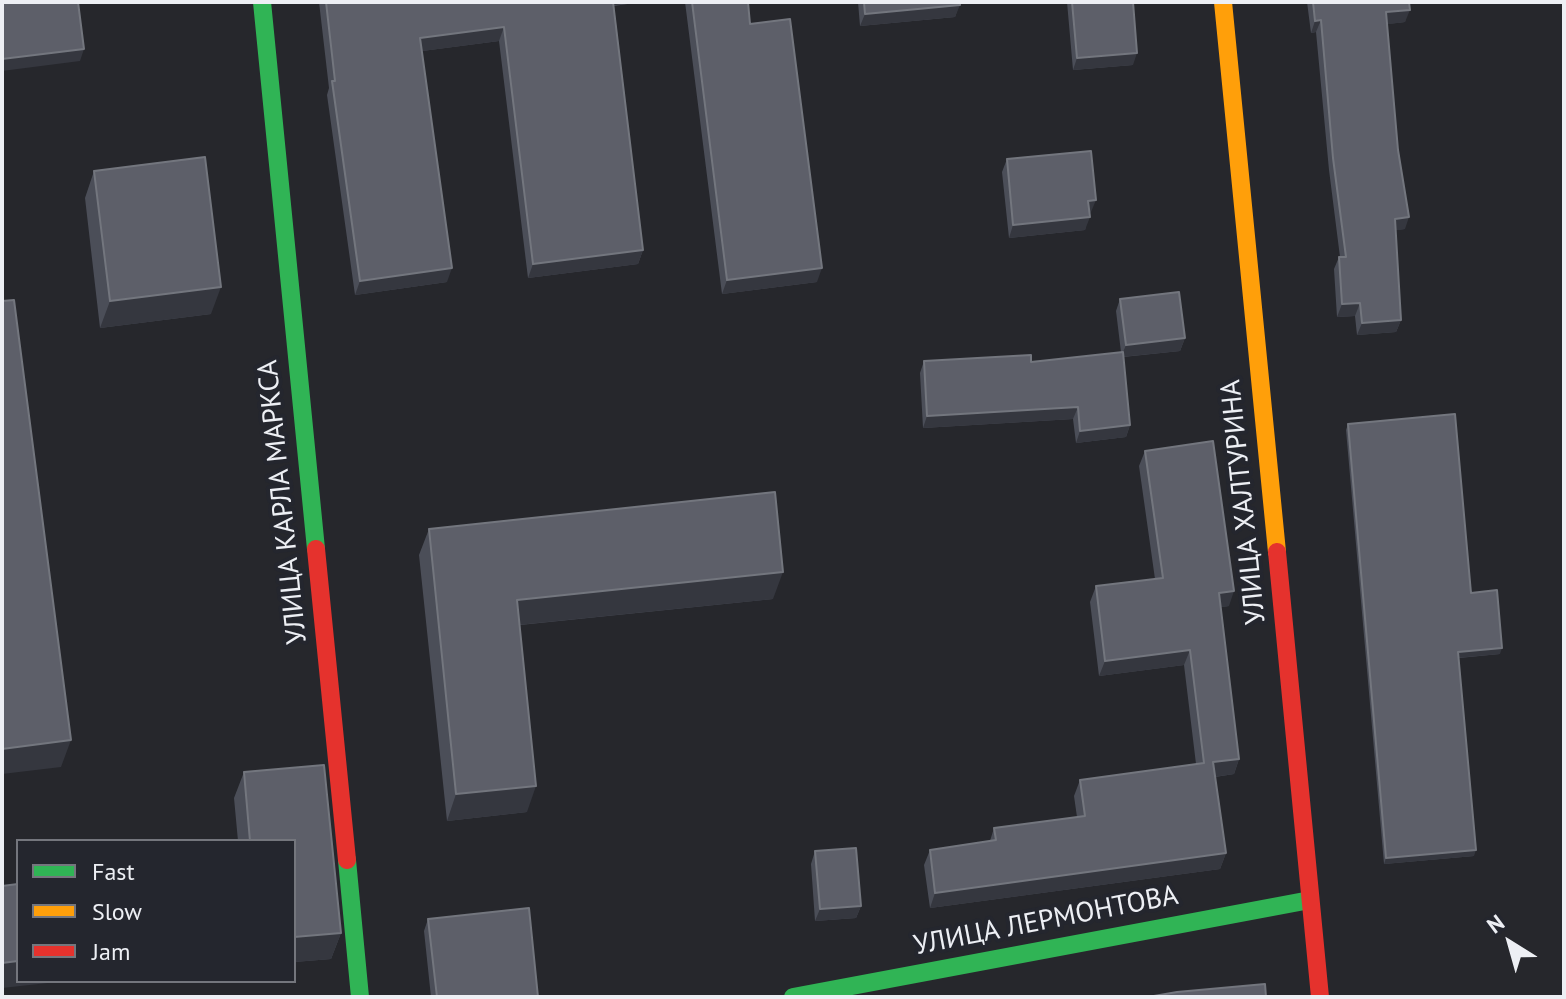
<!DOCTYPE html>
<meta charset="utf-8">
<style>
body{margin:0}
#map{position:relative;width:1566px;height:999px;overflow:hidden;background:#26272c;font-family:"PT Sans",sans-serif}
canvas{display:block}
.frame{position:absolute;inset:0;border:4px solid #edeff4;pointer-events:none}
.legend{position:absolute;left:16px;top:839px;width:280px;height:144px;box-sizing:border-box;background:#24262e;border:2px solid #74767d;margin:0;padding:10px 14px;list-style:none;font-size:24px;color:#edeff4}
.legend li{display:flex;align-items:center;gap:16px;height:40px}
.legend b{width:40px;border:2px solid #74767d}
.north{position:absolute;left:1470px;top:903px;width:80px;height:80px;-webkit-text-stroke:6px #24262e;paint-order:stroke;rotate:323deg;font-size:22px;font-weight:700;line-height:32px;text-align:center;color:#edeff4}
.north::after{content:'';display:block;margin:auto;width:28px;height:36px;background:#edeff4;clip-path:polygon(50% 0,100% 100%,50% 72%,0 100%)}
</style>
<div id="map">
<canvas width="1566" height="999"></canvas>
<div class="frame"></div>
<ul class="legend">
<li><b style="height:10px;background:#30b455"></b>Fast</li>
<li><b style="height:10px;background:#ff9f0a"></b>Slow</li>
<li><b style="height:10px;background:#e5322d"></b>Jam</li>
</ul>
<div class="north">N</div>
</div>
<script>
const ctx = document.querySelector('canvas').getContext('2d');
ctx.lineJoin = 'round';
function trace(path, color, width, dash) {
  ctx.strokeStyle = color;
  ctx.lineWidth = width;
  ctx.lineCap = dash ? 'butt' : 'round';
  ctx.setLineDash(dash || []);
  ctx.stroke(path);
}
function fillPath(path, color) {
  ctx.fillStyle = color;
  ctx.fill(path, 'evenodd');
}
function drawText(font, color, halo, rows, align = 'center') {
  ctx.font = font + ' "PT Sans",sans-serif';
  ctx.lineWidth = 8;
  ctx.setLineDash([]);
  ctx.textBaseline = 'middle';
  ctx.strokeStyle = halo;
  ctx.fillStyle = color;
  for (const [text, x, y, turn = 0] of rows) {
    ctx.save();
    ctx.translate(x, y);
    ctx.rotate((+turn || 0) * Math.PI / 180);
    ctx.textAlign = isNaN(turn) ? turn : align;
    if (halo) ctx.strokeText(text, 0, 0);
    ctx.fillText(text, 0, 0);
    ctx.restore();
  }
}
const fast = new Path2D(`
 M 262,2 L 316,549
 M 347,860 L 360,997
 M 793,997 L 1310,900`);
const slow = new Path2D(`
 M 1223,2 L 1277,552`);
const jam = new Path2D(`
 M 316,549 L 347,860
 M 1277,552 L 1320,997`);
const wall = new Path2D(`
 M 319,2 L 641,2 L 614,6 L 643,250 L 638,264 L 528,278 L 499,41 L 422,51 L 447,282 L 355,295 L 327,95 L 329,88 Z
 M 685,2 L 748,2 L 750,24 L 817,282 L 722,294 Z
 M 858,2 L 960,2 L 955,17 L 860,26 Z
 M 1067,2 L 1133,2 L 1133,65 L 1073,70 Z
 M 1307,2 L 1409,2 L 1405,22 L 1387,24 L 1405,229 L 1395,230 L 1401,320 L 1396,332 L 1357,335 L 1355,316 L 1337,317 L 1334,269 L 1339,257 L 1340,257 L 1329,170 L 1316,32 L 1311,33 Z
 M 1007,159 L 1091,212 L 1089,213 L 1085,230 L 1009,238 L 1002,172 Z
 M 94,171 L 211,314 L 100,328 L 85,198 Z
 M 1120,299 L 1185,338 L 1180,351 L 1123,357 L 1130,425 L 1126,437 L 1076,443 L 1073,419 L 923,428 L 920,373 L 924,361 L 1031,362 L 1121,352 L 1116,311 Z
 M 1348,424 L 1471,593 L 1500,654 L 1459,658 L 1474,856 L 1384,864 L 1346,430 Z
 M 1145,451 L 1229,606 L 1221,607 L 1239,759 L 1234,774 L 1215,777 L 1226,853 L 1220,869 L 930,908 L 924,865 L 930,850 L 990,841 L 994,828 L 1077,817 L 1074,796 L 1080,780 L 1196,764 L 1184,665 L 1099,676 L 1090,602 L 1096,586 L 1155,579 L 1139,466 Z
 M 429,529 L 773,599 L 520,625 L 527,812 L 447,821 L 419,555 Z
 M 324,765 L 341,933 L 331,959 L 294,962 L 294,841 L 238,841 L 234,798 L 244,772 Z
 M 815,851 L 861,906 L 856,918 L 815,921 L 811,864 Z
 M 428,919 L 538,997 L 431,997 L 424,931 Z`);
const shadedWall = new Path2D(`
 M 609,2 L 641,2 L 607,6 Z
 M 960,5 L 955,17 L 860,26 L 865,14 Z
 M 1410,10 L 1405,22 L 1382,25 L 1386,12 Z
 M 1321,20 L 1316,32 L 1311,33 L 1315,21 Z
 M 504,27 L 499,41 L 415,52 L 420,38 Z
 M 84,49 L 80,61 L 2,71 L 2,59 Z
 M 1137,53 L 1133,65 L 1073,70 L 1077,58 Z
 M 1096,200 L 1091,212 L 1083,213 L 1088,201 Z
 M 1090,217 L 1085,230 L 1009,238 L 1013,225 Z
 M 1409,217 L 1405,229 L 1390,231 L 1395,219 Z
 M 643,250 L 638,264 L 528,278 L 533,264 Z
 M 452,268 L 447,282 L 355,295 L 360,281 Z
 M 822,268 L 817,282 L 722,294 L 727,280 Z
 M 221,287 L 211,314 L 100,328 L 110,301 Z
 M 1360,303 L 1355,316 L 1337,317 L 1342,304 Z
 M 1401,320 L 1396,332 L 1357,335 L 1362,323 Z
 M 1185,338 L 1180,351 L 1121,357 L 1126,345 Z
 M 1078,407 L 1073,419 L 923,428 L 927,416 Z
 M 1130,425 L 1126,437 L 1076,443 L 1080,431 Z
 M 783,572 L 773,599 L 508,626 L 517,600 Z
 M 1234,591 L 1229,606 L 1214,608 L 1219,593 Z
 M 1502,648 L 1500,654 L 1456,658 L 1458,652 Z
 M 1190,650 L 1184,665 L 1099,676 L 1105,661 Z
 M 71,740 L 61,767 L 2,774 L 2,749 Z
 M 1239,759 L 1234,774 L 1207,778 L 1213,762 Z
 M 536,786 L 527,812 L 447,821 L 456,794 Z
 M 1476,850 L 1474,856 L 1384,864 L 1386,858 Z
 M 1226,853 L 1220,869 L 930,908 L 935,893 Z
 M 861,906 L 856,918 L 815,921 L 820,909 Z
 M 341,933 L 331,959 L 294,962 L 294,937 Z
 M 18,961 L 18,981 L 66,981 L 2,988 L 2,963 Z`);
const building = new Path2D(`
 M 2,2 L 78,2 L 84,49 L 2,59 Z
 M 326,2 L 613,2 L 643,250 L 533,264 L 504,27 L 420,38 L 452,268 L 360,281 L 332,81 L 335,81 Z
 M 692,2 L 748,2 L 750,24 L 790,19 L 822,268 L 727,280 Z
 M 864,2 L 960,2 L 960,5 L 865,14 Z
 M 1072,2 L 1133,2 L 1137,53 L 1077,58 Z
 M 1313,2 L 1409,2 L 1410,10 L 1386,12 L 1398,150 L 1409,217 L 1395,219 L 1401,320 L 1362,323 L 1360,303 L 1342,304 L 1339,257 L 1346,257 L 1333,158 L 1321,20 L 1315,21 Z
 M 1091,151 L 1096,200 L 1088,201 L 1090,217 L 1013,225 L 1007,159 Z
 M 205,157 L 221,287 L 110,301 L 94,171 Z
 M 1179,292 L 1185,338 L 1126,345 L 1120,299 Z
 M 14,300 L 71,740 L 2,749 L 2,301 Z
 M 1123,352 L 1130,425 L 1080,431 L 1078,407 L 927,416 L 924,361 L 1031,355 L 1031,362 Z
 M 1455,414 L 1471,593 L 1497,590 L 1502,648 L 1458,652 L 1476,850 L 1386,858 L 1348,424 Z
 M 1213,441 L 1234,591 L 1219,593 L 1239,759 L 1213,762 L 1226,853 L 935,893 L 930,850 L 996,840 L 994,828 L 1085,816 L 1080,780 L 1204,763 L 1190,650 L 1105,661 L 1096,586 L 1163,578 L 1145,451 Z
 M 775,492 L 783,572 L 517,600 L 536,786 L 456,794 L 429,529 Z
 M 324,765 L 341,933 L 294,937 L 294,841 L 250,841 L 244,772 Z
 M 856,848 L 861,906 L 820,909 L 815,851 Z
 M 18,884 L 18,961 L 2,963 L 2,886 Z
 M 529,908 L 538,997 L 437,997 L 428,919 Z
 M 1265,984 L 1266,997 L 1148,997 L 1177,992 Z`);
const streetNames = [
 ["УЛИЦА КАРЛА МАРКСА",283,502,-96],
 ["УЛИЦА ХАЛТУРИНА",1244,502,-96],
 ["УЛИЦА ЛЕРМОНТОВА",1046,921,-11]
];
trace(fast, '#30b455', 18);
trace(slow, '#ff9f0a', 18);
trace(jam, '#e5322d', 18);
fillPath(wall, '#4b4e58');
fillPath(shadedWall, '#35373f');
fillPath(building, '#5d5f69');
trace(building, '#73767e', 2);
drawText('28px', '#edeff4', '#24262e', streetNames);
</script>
